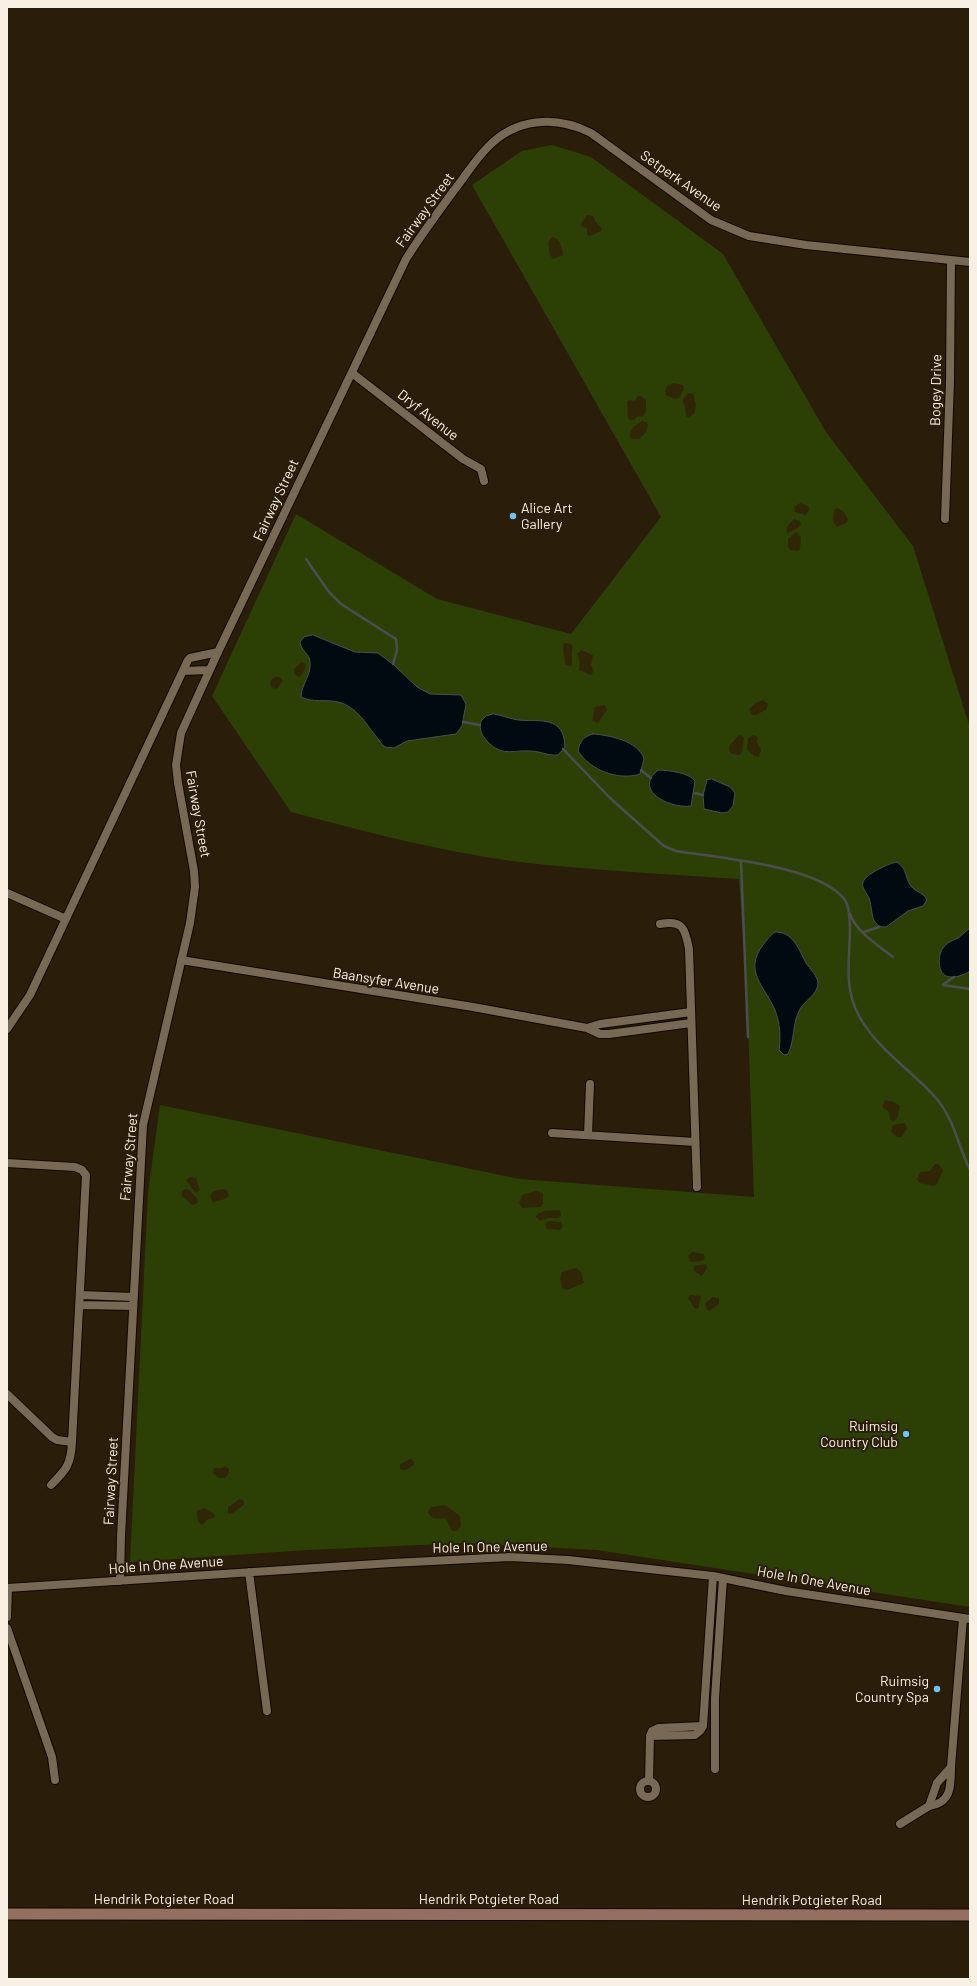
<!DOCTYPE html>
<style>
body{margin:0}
#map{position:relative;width:977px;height:1986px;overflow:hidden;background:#2a1d0a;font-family:Barlow,sans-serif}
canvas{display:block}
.frame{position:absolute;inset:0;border:8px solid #f9f0e4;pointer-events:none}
</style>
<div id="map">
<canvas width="977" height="1986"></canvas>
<div class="frame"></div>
</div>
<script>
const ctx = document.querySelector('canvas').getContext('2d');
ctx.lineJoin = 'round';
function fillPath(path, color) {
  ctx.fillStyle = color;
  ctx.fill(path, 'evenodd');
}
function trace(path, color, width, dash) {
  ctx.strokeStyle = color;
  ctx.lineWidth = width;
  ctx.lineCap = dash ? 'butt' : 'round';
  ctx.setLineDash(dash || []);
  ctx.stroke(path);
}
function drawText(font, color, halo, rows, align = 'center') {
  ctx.font = font + ' Barlow,sans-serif';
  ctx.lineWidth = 4;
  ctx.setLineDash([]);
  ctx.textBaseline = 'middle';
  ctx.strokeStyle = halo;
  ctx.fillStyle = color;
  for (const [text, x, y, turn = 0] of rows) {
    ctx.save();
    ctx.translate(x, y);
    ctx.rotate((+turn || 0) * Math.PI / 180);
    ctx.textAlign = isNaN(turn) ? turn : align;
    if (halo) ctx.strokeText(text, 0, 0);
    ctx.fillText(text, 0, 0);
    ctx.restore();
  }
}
const green = new Path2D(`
 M 552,145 L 591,157 L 723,254 L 826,432 L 913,546 L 970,728 L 970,1607 L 597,1550 L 466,1543 L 308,1550 L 130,1562 L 148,1193 L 160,1105 L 520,1179 L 754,1197 L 747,994 L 739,879 C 663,874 587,870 512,861 C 437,851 364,831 291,812 L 212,696 L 296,514 L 437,599 L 571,634 L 661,517 L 472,185 L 522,151 Z`);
const sand = new Path2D(`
 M 587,215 L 593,216 L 595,221 L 602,228 L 601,231 L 590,236 L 587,235 L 587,229 L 580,225 Z
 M 552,237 C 561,239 562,248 563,255 L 553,259 L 550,255 L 548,242 Z
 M 674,383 L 683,385 L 684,389 L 679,398 L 675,399 L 666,395 L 665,391 L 668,385 Z
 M 688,393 L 693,394 L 696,404 L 695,413 L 689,418 L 686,416 L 685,406 L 683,403 L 683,399 Z
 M 638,396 L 641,396 L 646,400 L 646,412 L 642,417 L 638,416 L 634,420 L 630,420 L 628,418 L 627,401 L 630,400 L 634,401 Z
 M 642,421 L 646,422 L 648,425 L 646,432 L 639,439 L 632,439 L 629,436 L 633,427 Z
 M 800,503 L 808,506 L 809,510 L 806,515 L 795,512 L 794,507 Z
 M 837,508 L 844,512 L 848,520 L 846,523 L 837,527 L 833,521 L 834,510 Z
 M 794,519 L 800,521 L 801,524 L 798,528 L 788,533 L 786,531 L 788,525 Z
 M 796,532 L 801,537 L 800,549 L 798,551 L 790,550 L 788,547 L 788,539 Z
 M 564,643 L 571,644 L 573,647 C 570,654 573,658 572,665 L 569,666 L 565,664 L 563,649 Z
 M 581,650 L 593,655 L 591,665 L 594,671 L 591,675 L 579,670 L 580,662 L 577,654 Z
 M 302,662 L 306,664 L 305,669 L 300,677 L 295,675 L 294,669 Z
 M 275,677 L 280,677 L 283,680 L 278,688 L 274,689 L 271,686 L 270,681 Z
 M 763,700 L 768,704 L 767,709 L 756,715 L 752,715 L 749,709 L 756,703 Z
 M 605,705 L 607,710 L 598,723 L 592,721 L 595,707 Z
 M 739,735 L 744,737 L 742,752 L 739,755 L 732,754 L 729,751 L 729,746 Z
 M 753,735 L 758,737 L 757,742 L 761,750 L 759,757 L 754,756 L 747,749 L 748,738 Z
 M 885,1100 L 894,1102 L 900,1106 L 897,1119 L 893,1121 L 890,1120 L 889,1112 L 882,1107 Z
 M 905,1123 L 907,1128 L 902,1137 L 897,1137 L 891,1132 L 893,1125 Z
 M 935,1164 L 938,1164 L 943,1170 L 937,1184 L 934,1186 L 919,1183 L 917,1179 L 920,1172 L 930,1171 Z
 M 190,1177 L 196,1178 L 200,1190 L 198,1192 L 195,1192 L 186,1180 Z
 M 185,1189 L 189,1190 L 197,1198 L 198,1203 L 192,1205 L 182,1196 L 182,1192 Z
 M 222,1189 L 227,1190 L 229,1196 L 225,1199 L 213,1202 L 210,1197 L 212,1192 Z
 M 536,1191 L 543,1193 L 543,1204 L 541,1207 L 522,1208 L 519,1203 L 522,1195 Z
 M 560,1210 L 561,1216 L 558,1218 L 548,1218 L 540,1221 L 536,1217 L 537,1214 L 544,1211 Z
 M 549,1221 L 561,1222 L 563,1226 L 560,1230 L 547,1229 L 545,1224 Z
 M 692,1252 L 704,1254 L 705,1259 L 702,1261 L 691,1262 L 688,1256 Z
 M 706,1264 L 707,1268 L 702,1276 L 693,1270 L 694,1266 Z
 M 576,1268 L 581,1272 L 584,1283 L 567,1290 L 562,1288 L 560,1278 L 562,1272 Z
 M 690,1295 L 701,1296 L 698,1309 L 694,1308 L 688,1298 Z
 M 713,1297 L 719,1298 L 719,1304 L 709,1311 L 707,1310 L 705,1303 Z
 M 410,1459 L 414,1461 L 414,1465 L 406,1470 L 400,1469 L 400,1464 Z
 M 225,1466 L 229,1469 L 229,1473 L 225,1478 L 219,1478 L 213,1473 L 214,1468 L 222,1468 Z
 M 240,1499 L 244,1501 L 244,1505 L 231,1514 L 228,1513 L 228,1507 Z
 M 445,1505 L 460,1516 L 461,1526 L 457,1531 L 452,1531 L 446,1519 C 438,1517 433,1522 428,1512 L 431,1507 Z
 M 205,1508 L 215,1515 L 215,1517 L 207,1520 L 202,1525 L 198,1522 L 197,1511 Z`);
const water = new Path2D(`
 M 313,635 L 355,652 L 378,653 L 394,665 L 417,687 L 430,694 L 461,695 L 466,704 L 462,726 L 456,734 L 407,741 L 394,748 L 385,747 C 370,732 360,707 338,702 C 326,699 313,703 301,697 C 301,685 312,674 310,662 C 310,654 301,651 300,642 L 304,637 Z
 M 494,714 C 502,715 510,719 518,720 C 540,722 564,715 565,747 L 558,755 C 548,756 540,751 530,751 C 511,750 502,757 487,741 C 481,734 479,730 481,721 L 486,716 Z
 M 593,734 C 609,735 639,741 644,759 L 640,774 C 618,781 590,770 578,751 C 580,741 583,737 593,734 Z
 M 658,770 C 668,770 690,773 695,781 L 691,806 C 671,809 632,791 658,770 Z
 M 712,779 L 730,787 L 735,793 L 733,806 L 728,812 L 722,813 L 704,809 L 703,795 L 707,780 Z
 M 897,862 C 909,870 904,880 913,888 C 918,893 924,893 927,900 L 923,906 L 908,911 L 886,927 C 881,927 878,926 875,922 C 871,916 872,906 869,898 C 867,893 861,888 863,882 C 866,874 889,863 897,862 Z
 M 970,928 L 970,971 C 964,975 954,979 946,976 C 937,971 938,955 943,948 C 947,942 952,941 958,938 C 962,935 966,931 970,928 Z
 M 775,932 C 793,931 799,950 806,963 C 810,969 818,976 818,984 C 817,995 804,1001 800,1009 C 792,1024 795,1039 788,1054 L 784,1055 L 779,1050 C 781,1036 780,1024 775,1010 C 765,987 743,971 763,945 C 767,940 770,935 775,932 Z`);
const stream = new Path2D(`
 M 306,559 L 329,592 L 341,604 L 396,639 L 397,650 L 393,664
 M 463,722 L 480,725
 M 563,749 L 610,798 L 647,831 L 664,846 L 676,851 C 718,858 819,865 845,900 C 850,907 849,918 850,927 C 850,958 843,987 859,1016 C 877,1049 910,1069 935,1097 C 954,1118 958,1146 970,1170
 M 641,770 L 651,778
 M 694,793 L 703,795
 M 741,862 L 748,1037
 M 850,914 C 856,932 879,946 893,957
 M 864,932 L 879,927
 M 944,984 L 954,977
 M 943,985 L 970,989`);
const minor = new Path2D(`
 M 352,373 L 463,459 L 481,469 L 484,481
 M 945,519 L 950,381 L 951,260
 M 183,671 L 209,670
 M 7,893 L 66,919
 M 660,924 C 682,920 685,927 689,949 L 697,1187
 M 181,960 L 473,1007 L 587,1028 L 600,1034 L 609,1034 L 691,1023
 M 587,1028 L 600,1024 L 691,1012
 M 7,1029 L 30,995 L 188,660 L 190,658 L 218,652
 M 552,1133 L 695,1142
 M 588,1135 L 590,1084
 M 7,1163 L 75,1167 L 82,1170 L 86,1175 L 72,1442 L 57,1440 L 52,1437 L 7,1394
 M 81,1295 L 133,1297
 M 80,1305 L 133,1306
 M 51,1485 C 66,1470 71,1465 72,1442
 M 249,1572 L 267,1711
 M 120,1581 L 121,1536 L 143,1125 L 190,923 L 195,887 L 194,871 L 178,783 L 176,765 L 181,733 L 218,652 L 406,259 C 421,235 438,212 455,189 C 466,175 475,160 487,148 C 515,118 555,115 591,133 L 711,220 L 749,236 L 806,245 L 970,262
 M 7,1588 L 392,1563 L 510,1557 L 568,1560 L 713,1576 L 786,1591 L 970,1619
 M 7,1617 L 8,1588
 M 7,1628 L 52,1757 L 55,1780
 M 650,1736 L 695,1735 L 700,1731 L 703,1726 L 713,1576
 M 715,1769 L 715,1698 L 723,1578
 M 649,1781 L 650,1736 L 652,1731 L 658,1728 L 703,1726
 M640 1789a8 8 0 1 1 16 0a8 8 0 1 1-16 0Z
 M 929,1806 C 951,1803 951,1787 951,1767
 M 900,1824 L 929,1806 L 937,1783 L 951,1767 L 963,1618`);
const secondary = new Path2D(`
 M 7,1914 L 970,1915`);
const markers = [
 [513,516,4,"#70c1f4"],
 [906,1434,4,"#70c1f4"],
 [937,1689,4,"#70c1f4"]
];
const streetNames = [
 ["Setperk Avenue",681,181,35],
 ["Fairway Street",425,210,-54],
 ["Bogey Drive",936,390,-89],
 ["Dryf Avenue",428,415,38],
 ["Fairway Street",276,500,-65],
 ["Fairway Street",198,814,80],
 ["Baansyfer Avenue",386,981,9],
 ["Fairway Street",129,1157,-85],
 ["Fairway Street",111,1481,-87],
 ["Hole In One Avenue",490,1547,-1],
 ["Hole In One Avenue",166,1565,-4],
 ["Hole In One Avenue",814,1581,10],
 ["Hendrik Potgieter Road",164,1899],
 ["Hendrik Potgieter Road",489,1899],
 ["Hendrik Potgieter Road",812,1900]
];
const poiNames = [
 ["Alice Art",521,508,"left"],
 ["Gallery",521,524,"left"],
 ["Ruimsig",898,1426],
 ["Country Club",898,1442],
 ["Ruimsig",929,1681],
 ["Country Spa",929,1697]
];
fillPath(green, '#2c4006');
fillPath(sand, '#2f2605');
fillPath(water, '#010911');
trace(water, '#4b4e50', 1);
trace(stream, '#4b4e50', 2.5);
trace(minor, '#120700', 10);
trace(secondary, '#120700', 13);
trace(minor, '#776953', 8);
trace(secondary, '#946f5f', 11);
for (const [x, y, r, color] of markers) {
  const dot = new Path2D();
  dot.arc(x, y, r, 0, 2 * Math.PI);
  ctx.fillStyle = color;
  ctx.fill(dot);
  trace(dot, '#2a1d0a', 1.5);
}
drawText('14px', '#f9f0e4', '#2a1d0a', streetNames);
drawText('14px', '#f9f0e4', '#2a1d0a', poiNames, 'right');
</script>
